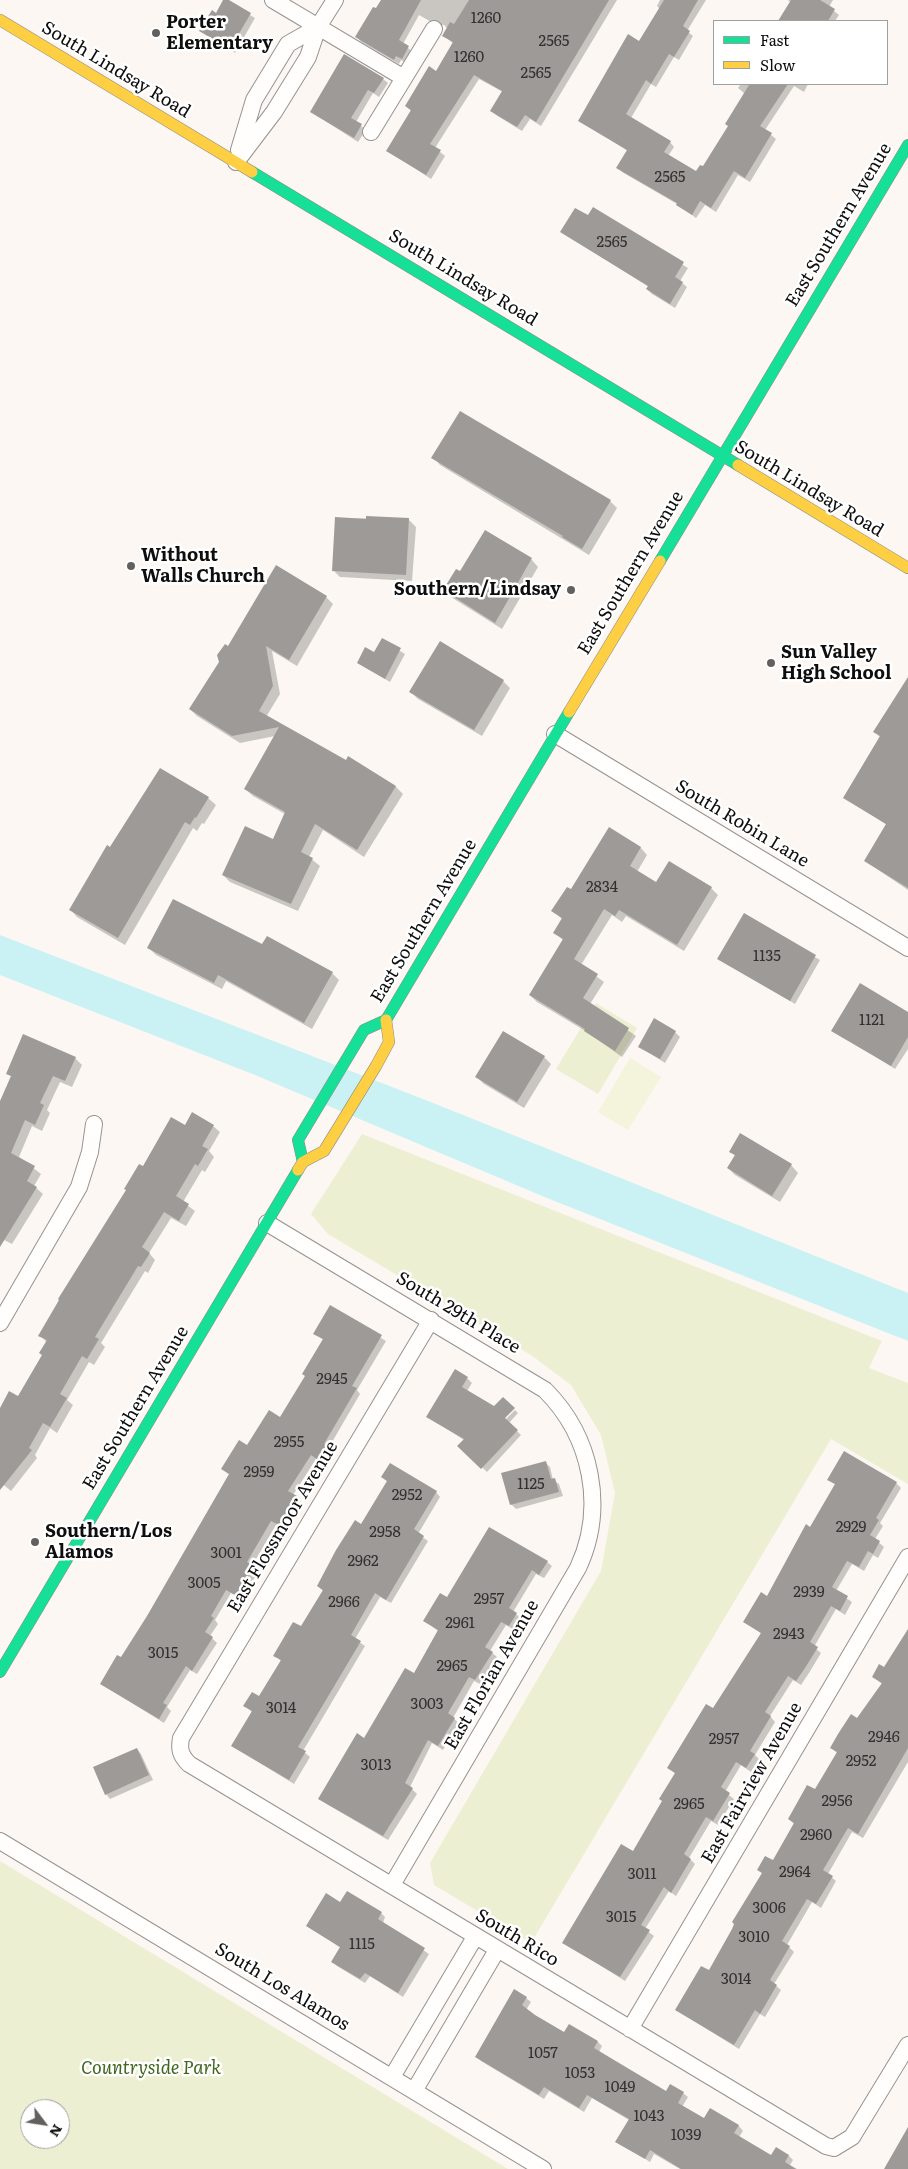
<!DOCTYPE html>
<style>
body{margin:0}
#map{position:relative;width:908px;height:2169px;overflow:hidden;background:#fcf7f2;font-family:Literata,serif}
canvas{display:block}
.legend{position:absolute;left:713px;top:20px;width:175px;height:65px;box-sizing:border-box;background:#fff;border:1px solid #9f9f9f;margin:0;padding:6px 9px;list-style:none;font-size:15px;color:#0e0e0e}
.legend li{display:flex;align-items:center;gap:10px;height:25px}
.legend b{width:25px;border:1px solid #9f9f9f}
.north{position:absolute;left:20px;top:2099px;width:50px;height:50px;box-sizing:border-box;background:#fff;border:1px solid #9f9f9f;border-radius:50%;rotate:121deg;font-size:14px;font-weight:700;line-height:20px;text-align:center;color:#0e0e0e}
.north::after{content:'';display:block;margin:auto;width:18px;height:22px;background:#61605e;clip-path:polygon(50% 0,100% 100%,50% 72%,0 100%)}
</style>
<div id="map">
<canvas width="908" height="2169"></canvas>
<ul class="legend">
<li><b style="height:6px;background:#16e098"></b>Fast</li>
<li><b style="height:6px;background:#ffcf43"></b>Slow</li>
</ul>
<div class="north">N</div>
</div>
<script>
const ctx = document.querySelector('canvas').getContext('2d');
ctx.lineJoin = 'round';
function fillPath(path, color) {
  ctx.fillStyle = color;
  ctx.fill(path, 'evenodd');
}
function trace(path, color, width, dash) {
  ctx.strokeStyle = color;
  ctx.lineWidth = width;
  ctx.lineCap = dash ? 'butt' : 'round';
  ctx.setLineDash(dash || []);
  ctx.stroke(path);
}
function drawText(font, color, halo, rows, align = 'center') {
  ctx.font = font + ' Literata,serif';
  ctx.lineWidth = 5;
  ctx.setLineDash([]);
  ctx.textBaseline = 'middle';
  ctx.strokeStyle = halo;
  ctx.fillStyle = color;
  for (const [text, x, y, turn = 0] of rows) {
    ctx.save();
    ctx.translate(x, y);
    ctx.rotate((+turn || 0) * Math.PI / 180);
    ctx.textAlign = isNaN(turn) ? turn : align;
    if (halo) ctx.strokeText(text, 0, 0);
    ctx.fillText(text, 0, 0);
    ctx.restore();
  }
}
const green = new Path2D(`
 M 596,1003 L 637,1028 L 598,1094 L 556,1069 Z
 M 362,1134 L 882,1341 L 869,1368 L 908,1383 L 908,1484 L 831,1439 L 531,1943 L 434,1885 L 430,1863 L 601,1571 L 615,1493 L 601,1435 L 571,1385 L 531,1355 L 328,1234 L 311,1214 Z
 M 0,1861 L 508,2169 L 0,2169 ZM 30,2109 L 60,2109 L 60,2139 L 30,2139 Z`);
const pitch = new Path2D(`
 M 630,1058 L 661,1077 L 628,1130 L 598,1112 Z`);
const water = new Path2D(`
 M 0,935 L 423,1099 L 908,1293 L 908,1341 L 547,1198 L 255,1075 L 0,975 Z`);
const shadow = new Path2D(`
 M 225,0 L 255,18 L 235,53 L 201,31 L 216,15 Z
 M 382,0 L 617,0 L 541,126 L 530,119 L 522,131 L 496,115 L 492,111 L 503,92 L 479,79 L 435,148 L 445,156 L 431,179 L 388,151 L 411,111 L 406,106 L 437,72 L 454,44 L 444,36 L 448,29 L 444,25 L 435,24 L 419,15 L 403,44 L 413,52 L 406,63 L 401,60 L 399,64 L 361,42 L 357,37 Z
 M 660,0 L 706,0 L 687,31 L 693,36 L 679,60 L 674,57 L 656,87 L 651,84 L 631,118 L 670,142 L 674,147 L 668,156 L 697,173 L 703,168 L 729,126 L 745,94 L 738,88 L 741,84 L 808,84 L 804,92 L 794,86 L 765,130 L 776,139 L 750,182 L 738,175 L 716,212 L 705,205 L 696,218 L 677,204 L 622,172 L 618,167 L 628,151 L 580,121 L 640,43 L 660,9 L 657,6 Z
 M 788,0 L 833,0 L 829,7 L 839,15 L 835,21 L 779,21 L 791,3 Z
 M 383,79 L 388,83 L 379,97 L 373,93 L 356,122 L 366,130 L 358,142 L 311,112 Z
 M 593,209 L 688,268 L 680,281 L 687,287 L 675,308 L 652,294 L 647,289 L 649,287 L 562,232 L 588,217 Z
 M 433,457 L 610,501 L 617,508 L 589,555 L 440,465 Z
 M 336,518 L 408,519 L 416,527 L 412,581 L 340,577 L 333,570 Z
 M 531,559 L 538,567 L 502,629 L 451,597 L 444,590 L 460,573 Z
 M 326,597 L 333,604 L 297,666 L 272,651 L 280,694 L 266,717 L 346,762 L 349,758 L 396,787 L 403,794 L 364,857 L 323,830 L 309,857 L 320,866 L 298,911 L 230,882 L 223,875 L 274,841 L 285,814 L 253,796 L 245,789 L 275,736 L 240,743 L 197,716 L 190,709 L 229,647 Z
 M 382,640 L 405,654 L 390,682 L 358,663 L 375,654 Z
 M 503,681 L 510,688 L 482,736 L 418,699 L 411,692 Z
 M 908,691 L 908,890 L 865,861 L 887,825 L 844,797 L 880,737 L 875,732 Z
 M 160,769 L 208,798 L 216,805 L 204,824 L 202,823 L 197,831 L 193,828 L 125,945 L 77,917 L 70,909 Z
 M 609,829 L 641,848 L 647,855 L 637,872 L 657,884 L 711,888 L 718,895 L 684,951 L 626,916 L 622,922 L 612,915 L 581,965 L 604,982 L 590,1004 L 636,1036 L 622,1057 L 587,1032 L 537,1002 L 530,995 L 563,940 L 555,933 L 563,920 L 553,911 L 571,891 Z
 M 744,915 L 820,960 L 795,1004 L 719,958 Z
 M 263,945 L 332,973 L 339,980 L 312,1029 L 226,981 L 222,989 L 156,955 L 149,948 Z
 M 908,1013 L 908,1049 L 895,1069 L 833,1030 Z
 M 675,1032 L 680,1037 L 665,1063 L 640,1047 Z
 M 544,1057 L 551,1064 L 524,1108 L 484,1084 L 477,1077 Z
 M 75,1058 L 82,1065 L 72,1087 L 60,1082 L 47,1110 L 50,1113 L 42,1131 L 32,1126 L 19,1157 L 41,1174 L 34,1186 L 43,1194 L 12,1244 L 0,1238 L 0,1104 L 12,1077 L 7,1073 Z
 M 185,1126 L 213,1126 L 220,1132 L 209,1151 L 214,1157 L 205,1172 L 202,1170 L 183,1202 L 195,1211 L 186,1226 L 171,1218 L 149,1253 L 155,1260 L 148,1273 L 145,1271 L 101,1343 L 105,1347 L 94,1365 L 89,1362 L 67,1400 L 73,1405 L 57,1433 L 50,1428 L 35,1455 L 37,1458 L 11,1491 L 0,1482 L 0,1422 L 19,1398 L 43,1355 L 47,1343 L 40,1335 L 143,1168 Z
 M 731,1151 L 791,1165 L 798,1173 L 780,1202 L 735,1175 L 728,1168 L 735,1156 Z
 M 330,1307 L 386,1341 L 357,1390 L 360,1394 L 328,1449 L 331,1452 L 323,1464 L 316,1459 L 293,1495 L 301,1502 L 284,1529 L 276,1525 L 252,1566 L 258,1572 L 242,1600 L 231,1593 L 215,1620 L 218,1624 L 210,1636 L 217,1643 L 197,1674 L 190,1670 L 167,1707 L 171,1711 L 164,1723 L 101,1684 L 121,1659 L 148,1616 L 230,1475 L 223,1469 L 280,1419 L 306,1377 L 324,1340 L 315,1334 Z
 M 467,1378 L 472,1383 L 467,1391 L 494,1408 L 502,1423 L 515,1410 L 518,1413 L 509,1423 L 521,1435 L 487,1472 L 459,1446 L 464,1440 L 428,1417 Z
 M 545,1462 L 550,1467 L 553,1480 L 559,1484 L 563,1496 L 516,1509 L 511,1504 Z
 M 382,1477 L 436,1492 L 440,1497 L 418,1534 L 428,1541 L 391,1603 L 380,1597 L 355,1639 L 365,1646 L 303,1751 L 310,1757 L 294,1784 L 232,1746 L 252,1712 L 245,1705 L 259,1698 L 282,1662 L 275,1655 L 302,1628 L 323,1591 L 318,1586 L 362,1526 L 388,1482 Z
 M 829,1480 L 896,1483 L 901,1488 L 880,1523 L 883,1526 L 875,1539 L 884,1547 L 878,1558 L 873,1555 L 864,1571 L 852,1564 L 836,1591 L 852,1602 L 845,1615 L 836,1609 L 814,1647 L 821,1653 L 809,1673 L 801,1685 L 793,1680 L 770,1716 L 775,1722 L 755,1755 L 759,1759 L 751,1772 L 741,1765 L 725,1792 L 734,1799 L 718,1825 L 711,1821 L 689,1858 L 695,1864 L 676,1896 L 669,1891 L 645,1929 L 654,1936 L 625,1981 L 563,1942 L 634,1852 L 663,1801 L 676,1774 L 669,1768 L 713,1710 L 762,1634 L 745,1622 L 767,1598 L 811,1528 L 836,1485 Z
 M 547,1562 L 552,1566 L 544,1578 L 536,1574 L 513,1612 L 521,1618 L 514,1630 L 506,1625 L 490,1651 L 497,1657 L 480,1684 L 474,1681 L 453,1718 L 459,1723 L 443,1750 L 432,1743 L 410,1787 L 417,1794 L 388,1840 L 325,1803 L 320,1798 L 414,1674 L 438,1631 L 425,1621 L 448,1599 Z
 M 908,1631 L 908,1762 L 863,1838 L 852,1832 L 828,1874 L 836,1881 L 821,1908 L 812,1902 L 787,1945 L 794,1952 L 774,1984 L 781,1990 L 765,2017 L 760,2014 L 739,2049 L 676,2010 L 709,1972 L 763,1874 L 758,1869 L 774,1862 L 794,1824 L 789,1819 L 816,1791 L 837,1753 L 832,1748 L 857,1720 L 882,1684 L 873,1677 L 885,1668 Z
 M 137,1749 L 141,1754 L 153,1780 L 110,1799 L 106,1794 Z
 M 341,1903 L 381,1913 L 385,1917 L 383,1923 L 429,1954 L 403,1997 L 370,1976 L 365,1983 L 337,1966 L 333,1961 L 341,1948 L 307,1926 Z
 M 526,1998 L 531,2002 L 526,2010 L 564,2033 L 598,2042 L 602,2046 L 599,2052 L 667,2092 L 683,2093 L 688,2097 L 682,2107 L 704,2120 L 711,2109 L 739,2126 L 743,2131 L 739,2137 L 772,2156 L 776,2148 L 789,2156 L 793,2160 L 790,2165 L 797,2169 L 680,2169 L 654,2154 L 650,2162 L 617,2141 L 629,2120 L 592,2098 L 584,2112 L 549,2091 L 544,2099 L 481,2061 L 476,2056 Z`);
const building = new Path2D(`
 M 223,0 L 229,0 L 251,13 L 230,49 L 199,31 L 212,10 L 216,13 Z
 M 381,0 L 421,0 L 399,40 L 409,46 L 402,59 L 396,56 L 394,60 L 355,37 L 373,7 L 376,8 Z
 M 469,0 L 609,0 L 536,122 L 525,115 L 517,127 L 490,111 L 502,91 L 474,75 L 430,144 L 441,150 L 426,175 L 386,151 L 411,110 L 405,106 L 429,66 L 436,71 L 453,42 L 442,36 L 450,22 L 454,24 Z
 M 664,0 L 698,0 L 683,26 L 690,31 L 674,57 L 669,54 L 651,84 L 646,80 L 626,114 L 671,141 L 664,152 L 696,171 L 700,165 L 703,166 L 728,126 L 725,124 L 749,85 L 747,84 L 788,84 L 760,126 L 772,133 L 745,178 L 734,171 L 711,208 L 700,201 L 692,215 L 676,205 L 677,203 L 616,168 L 627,150 L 578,121 L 628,34 L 639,41 Z
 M 791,0 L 820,0 L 835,9 L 828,21 L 778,21 Z
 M 344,54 L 384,78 L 374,93 L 368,90 L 351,118 L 362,124 L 354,138 L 310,112 Z
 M 593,207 L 684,262 L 675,277 L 683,282 L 670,304 L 646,289 L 648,286 L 560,232 L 575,208 L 588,215 Z
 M 460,411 L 611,500 L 582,549 L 562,537 L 563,536 L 431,458 Z
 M 366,516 L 409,518 L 406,575 L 332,571 L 335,517 L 366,519 Z
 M 485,530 L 532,558 L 495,623 L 443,590 L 456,569 L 460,571 Z
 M 276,565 L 327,596 L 289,660 L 266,646 L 273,686 L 259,711 L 346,760 L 348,756 L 396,786 L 357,850 L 315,824 L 301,852 L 313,858 L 291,904 L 222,875 L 245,826 L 273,839 L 285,812 L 244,789 L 279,727 L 232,736 L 189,709 L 219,662 L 217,655 L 225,644 L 228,646 Z
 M 382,638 L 401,648 L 385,679 L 357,663 L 365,647 L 374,652 Z
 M 440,641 L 504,680 L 474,730 L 409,692 Z
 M 908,677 L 908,888 L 864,861 L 886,824 L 843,798 L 880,736 L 873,732 Z
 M 160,768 L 209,797 L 196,818 L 195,817 L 190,825 L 185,822 L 118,938 L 69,910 L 107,845 L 110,847 Z
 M 609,827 L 641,847 L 630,866 L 656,882 L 669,861 L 712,887 L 677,945 L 619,910 L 615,916 L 604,909 L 574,959 L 598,974 L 583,998 L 629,1028 L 615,1051 L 584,1031 L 585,1029 L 529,995 L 563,939 L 553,933 L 562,918 L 551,911 L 567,887 L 571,889 Z
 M 173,899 L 262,944 L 267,936 L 333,972 L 304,1023 L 218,975 L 214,983 L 147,948 Z
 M 744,913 L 816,955 L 790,1001 L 717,959 Z
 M 860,983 L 908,1012 L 908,1037 L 891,1066 L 831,1031 Z
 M 654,1018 L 676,1031 L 660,1059 L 638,1047 Z
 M 503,1031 L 545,1056 L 517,1102 L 475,1077 Z
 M 23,1034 L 76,1057 L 65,1081 L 53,1076 L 40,1103 L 44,1105 L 35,1125 L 25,1120 L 11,1153 L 35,1166 L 27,1181 L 37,1187 L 0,1247 L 0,1101 L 11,1076 L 6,1074 Z
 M 192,1112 L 214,1125 L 202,1146 L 208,1149 L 198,1166 L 195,1164 L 176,1196 L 189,1204 L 179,1221 L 164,1212 L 142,1247 L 150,1253 L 141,1267 L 138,1266 L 95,1337 L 99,1339 L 87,1359 L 82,1356 L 60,1394 L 67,1398 L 50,1427 L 43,1423 L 29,1448 L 32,1450 L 0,1490 L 0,1408 L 9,1391 L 18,1396 L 42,1355 L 39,1353 L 47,1340 L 38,1336 L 59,1300 L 58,1299 L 126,1190 L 124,1189 L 139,1164 L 143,1166 L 171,1117 L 185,1125 Z
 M 740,1133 L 792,1164 L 772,1196 L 727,1168 L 735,1155 L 729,1152 Z
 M 330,1305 L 382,1335 L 352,1386 L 357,1388 L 324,1444 L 327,1446 L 318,1460 L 311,1455 L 288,1491 L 297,1496 L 279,1525 L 271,1521 L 247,1562 L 255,1566 L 237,1596 L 226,1590 L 211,1616 L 214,1618 L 205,1632 L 213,1637 L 192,1671 L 186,1666 L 163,1703 L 167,1705 L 159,1719 L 100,1684 L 117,1655 L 121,1657 L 147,1616 L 229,1474 L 221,1469 L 239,1440 L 247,1445 L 269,1410 L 280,1417 L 305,1376 L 302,1374 L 323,1339 L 313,1334 Z
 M 455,1369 L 468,1377 L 462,1387 L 494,1406 L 503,1397 L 515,1408 L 505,1418 L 518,1430 L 481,1469 L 457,1446 L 464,1439 L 426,1417 Z
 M 844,1451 L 897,1482 L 876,1518 L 879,1520 L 870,1535 L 880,1541 L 873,1554 L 868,1551 L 859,1567 L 847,1561 L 832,1587 L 848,1596 L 840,1611 L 831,1606 L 810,1642 L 818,1647 L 805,1668 L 796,1681 L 788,1676 L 765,1712 L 771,1716 L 750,1751 L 755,1754 L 746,1768 L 736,1762 L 721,1787 L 730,1793 L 713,1821 L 706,1817 L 684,1854 L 691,1859 L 671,1893 L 664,1887 L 641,1925 L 650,1930 L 620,1977 L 562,1943 L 621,1844 L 633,1851 L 662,1801 L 659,1799 L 675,1773 L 667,1768 L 706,1704 L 713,1708 L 761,1633 L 743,1622 L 761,1592 L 767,1596 L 806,1524 L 810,1527 L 835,1484 L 827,1480 Z
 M 546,1461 L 551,1479 L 555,1478 L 559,1492 L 510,1505 L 501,1473 Z
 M 390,1463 L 437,1491 L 414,1529 L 424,1536 L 386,1600 L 375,1593 L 351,1635 L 361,1641 L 298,1747 L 306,1751 L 289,1780 L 231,1746 L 252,1711 L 243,1706 L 252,1692 L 259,1696 L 281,1660 L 273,1656 L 293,1622 L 301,1626 L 323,1590 L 317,1586 L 336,1550 L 355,1520 L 361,1524 L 387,1481 L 381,1477 Z
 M 489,1527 L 548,1561 L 539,1575 L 532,1570 L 509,1608 L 517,1613 L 509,1626 L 501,1622 L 485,1647 L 493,1652 L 475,1680 L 469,1677 L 448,1713 L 455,1718 L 438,1746 L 428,1740 L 405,1783 L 413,1788 L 383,1836 L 318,1799 L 357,1733 L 364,1738 L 405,1668 L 414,1673 L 438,1630 L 423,1621 L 440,1593 L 447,1597 Z
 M 908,1629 L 908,1748 L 858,1834 L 848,1828 L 823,1870 L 833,1876 L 816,1904 L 807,1899 L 782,1941 L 790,1946 L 770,1980 L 777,1985 L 760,2014 L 755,2010 L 734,2045 L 675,2010 L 701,1966 L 709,1970 L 732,1929 L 734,1924 L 732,1922 L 762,1873 L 757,1870 L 765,1856 L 773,1860 L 794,1823 L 788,1819 L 807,1785 L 815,1789 L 837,1752 L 830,1748 L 838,1734 L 851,1714 L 857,1718 L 882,1683 L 872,1677 L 879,1664 L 884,1667 Z
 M 137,1748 L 149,1775 L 105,1795 L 93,1767 Z
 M 347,1891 L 382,1912 L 378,1919 L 425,1948 L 398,1993 L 365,1973 L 360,1979 L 331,1962 L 340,1947 L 306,1926 L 326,1893 L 340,1902 Z
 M 514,1989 L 527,1997 L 522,2005 L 535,2015 L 564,2032 L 569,2024 L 598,2041 L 594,2048 L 666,2091 L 670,2084 L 684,2092 L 678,2103 L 704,2118 L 710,2108 L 739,2125 L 734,2133 L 771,2155 L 776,2147 L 789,2155 L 785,2162 L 796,2169 L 681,2169 L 650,2150 L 645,2159 L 615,2142 L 629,2119 L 587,2095 L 579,2108 L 544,2087 L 539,2095 L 475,2057 Z
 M 908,2127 L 908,2169 L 884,2169 Z`);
const street = new Path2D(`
 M 273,0 L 404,78
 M 371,132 L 434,29
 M 239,150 L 254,100 L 288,44 L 318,27
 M 236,162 L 274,112 L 308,57 L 318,27 L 335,0
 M 555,734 L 908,948
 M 267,1223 L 545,1390 C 592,1437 606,1508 578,1568 L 392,1885
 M 431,1320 L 181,1738 C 179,1749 180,1755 189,1764 L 826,2146 L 834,2148 L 852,2137 L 908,2045
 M 0,1323 L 79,1187 L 90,1152 L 94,1124
 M 0,1841 L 543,2169
 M 630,2029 L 908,1557
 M 392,2077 L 475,1937
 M 414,2091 L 497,1950`);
const fast = new Path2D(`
 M 252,172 L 738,465
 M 660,561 L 908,145
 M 303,1162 L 298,1140 L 364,1030 L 386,1020 L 569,712
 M 0,1672 L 298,1170`);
const slow = new Path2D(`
 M 0,20 L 252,172
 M 738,465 L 908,568
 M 569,712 L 660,561
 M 298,1170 L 303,1162 L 324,1151 L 376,1066 L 389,1042 L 386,1020`);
const markers = [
 [156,33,5,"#61605e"],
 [131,566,5,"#61605e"],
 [571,590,5,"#61605e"],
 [771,663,5,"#61605e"],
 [35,1542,5,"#61605e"]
];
const numberNames = [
 ["1260",486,19],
 ["2565",554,42],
 ["1260",469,58],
 ["2565",536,74],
 ["2565",670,178],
 ["2565",612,243],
 ["2834",602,888],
 ["1135",767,957],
 ["1121",872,1021],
 ["2945",332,1380],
 ["2955",289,1443],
 ["2959",259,1473],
 ["1125",531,1485],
 ["2952",407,1496],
 ["2929",851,1528],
 ["2958",385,1533],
 ["3001",226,1554],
 ["2962",363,1562],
 ["3005",204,1584],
 ["2939",809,1593],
 ["2957",489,1600],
 ["2966",344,1603],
 ["2961",460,1624],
 ["2943",789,1635],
 ["3015",163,1654],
 ["2965",452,1667],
 ["3003",427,1705],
 ["3014",281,1709],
 ["2946",884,1738],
 ["2957",724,1740],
 ["2952",861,1762],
 ["3013",376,1766],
 ["2956",837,1802],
 ["2965",689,1805],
 ["2960",816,1836],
 ["2964",795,1873],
 ["3011",642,1875],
 ["3006",769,1909],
 ["3015",621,1918],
 ["3010",754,1938],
 ["1115",362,1945],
 ["3014",736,1980],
 ["1057",543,2054],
 ["1053",580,2074],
 ["1049",620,2088],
 ["1043",649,2117],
 ["1039",686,2136]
];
const poiNames = [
 ["Porter",166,23],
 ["Elementary",166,44],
 ["Without",141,556],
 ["Walls Church",141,577],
 ["Southern/Lindsay",561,590,"right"],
 ["Sun Valley",781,653],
 ["High School",781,674],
 ["Southern/Los",45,1532],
 ["Alamos",45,1553]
];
const streetNames = [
 ["South Lindsay Road",116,70,31],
 ["East Southern Avenue",839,225,-59],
 ["South Lindsay Road",463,278,31],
 ["South Lindsay Road",809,489,31],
 ["East Southern Avenue",631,573,-59],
 ["South Robin Lane",742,824,31],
 ["East Southern Avenue",424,921,-59],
 ["South 29th Place",458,1313,31],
 ["East Southern Avenue",136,1408,-59],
 ["East Flossmoor Avenue",283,1527,-59],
 ["East Florian Avenue",492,1675,-60],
 ["East Fairview Avenue",752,1783,-60],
 ["South Rico",517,1938,31],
 ["South Los Alamos",282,1987,31]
];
const parkNames = [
 ["Countryside Park",151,2069]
];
fillPath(green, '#edefd2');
fillPath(pitch, '#f4f3dc');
fillPath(water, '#caf2f5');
fillPath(shadow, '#0003');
fillPath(building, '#9e9a98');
trace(street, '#959391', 18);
trace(fast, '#8c8a87', 12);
trace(slow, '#8c8a87', 12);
trace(street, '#fffefd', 16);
trace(fast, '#16e098', 11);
trace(slow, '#ffcf43', 11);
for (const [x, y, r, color] of markers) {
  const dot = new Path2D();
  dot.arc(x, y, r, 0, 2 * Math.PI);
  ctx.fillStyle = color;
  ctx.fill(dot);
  trace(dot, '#fff', 2);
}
drawText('15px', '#323130', null, numberNames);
drawText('bold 18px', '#0e0e0e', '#fff', poiNames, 'left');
drawText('18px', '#0e0e0e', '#fff', streetNames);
drawText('italic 18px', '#41661e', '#fff', parkNames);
</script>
